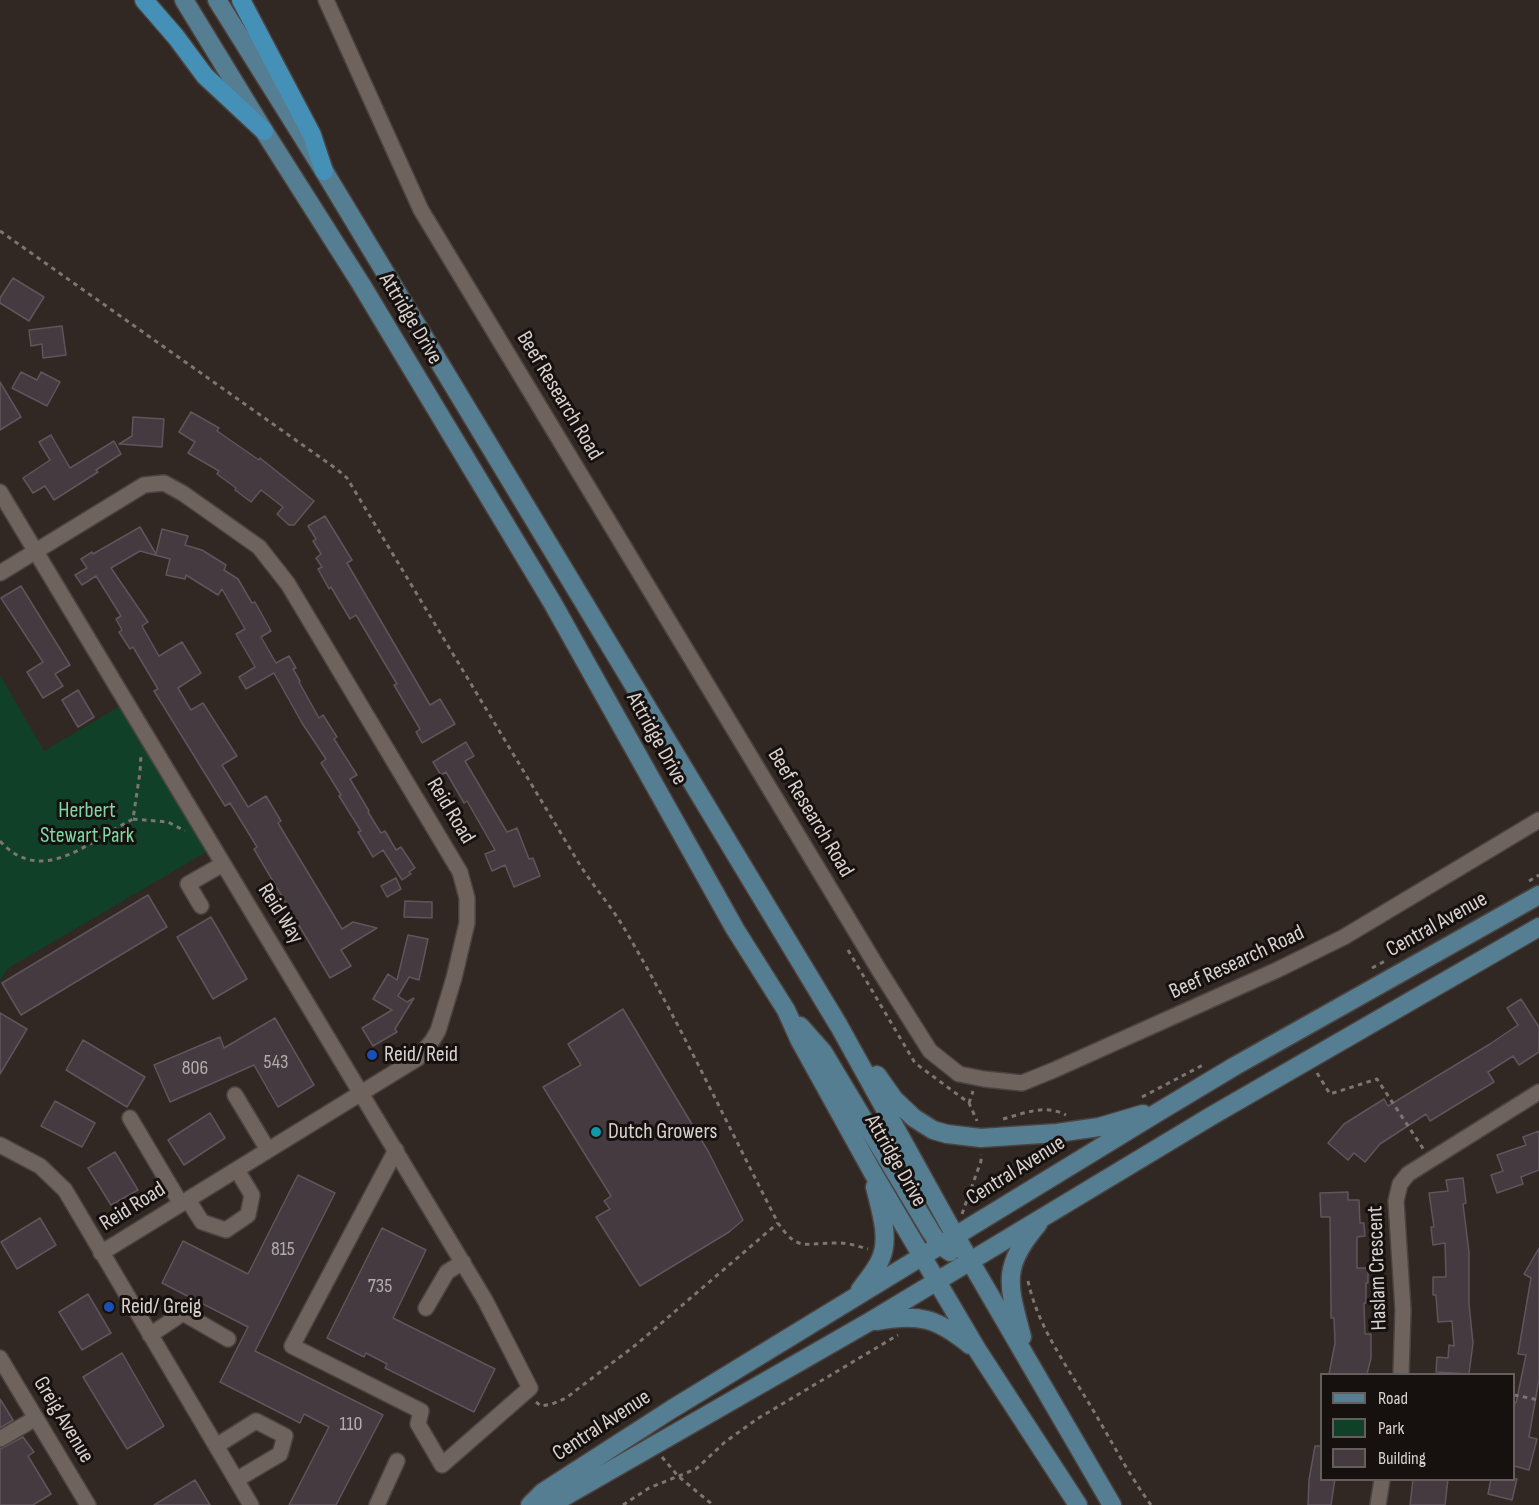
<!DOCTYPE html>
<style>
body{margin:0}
#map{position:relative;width:1539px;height:1505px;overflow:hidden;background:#312723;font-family:"Sofia Sans Condensed",sans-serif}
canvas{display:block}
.legend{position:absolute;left:1320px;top:1373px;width:195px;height:108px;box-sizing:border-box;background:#16110f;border:2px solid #645f5c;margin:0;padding:8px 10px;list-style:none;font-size:18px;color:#d9d3d0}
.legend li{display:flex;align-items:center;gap:12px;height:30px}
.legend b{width:30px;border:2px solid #645f5c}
</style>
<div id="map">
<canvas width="1539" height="1505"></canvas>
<ul class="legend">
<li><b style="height:8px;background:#567e93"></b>Road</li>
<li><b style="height:16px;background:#114028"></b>Park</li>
<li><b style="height:16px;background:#443a40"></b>Building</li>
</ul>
</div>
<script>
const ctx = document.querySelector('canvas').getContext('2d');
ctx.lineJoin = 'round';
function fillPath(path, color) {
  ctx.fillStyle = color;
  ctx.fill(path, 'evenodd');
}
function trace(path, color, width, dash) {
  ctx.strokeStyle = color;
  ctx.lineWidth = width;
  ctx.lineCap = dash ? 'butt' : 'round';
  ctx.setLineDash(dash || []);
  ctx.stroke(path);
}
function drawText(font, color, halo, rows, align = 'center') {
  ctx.font = font + ' "Sofia Sans Condensed",sans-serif';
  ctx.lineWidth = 6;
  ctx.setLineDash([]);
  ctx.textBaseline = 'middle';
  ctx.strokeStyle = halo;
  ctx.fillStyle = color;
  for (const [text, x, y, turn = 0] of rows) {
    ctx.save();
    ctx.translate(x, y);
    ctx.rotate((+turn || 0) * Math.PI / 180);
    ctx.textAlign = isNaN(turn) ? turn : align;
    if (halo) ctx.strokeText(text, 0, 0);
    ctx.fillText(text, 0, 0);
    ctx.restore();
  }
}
const green = new Path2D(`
 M 0,675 L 44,751 L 127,702 L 213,848 L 7,969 L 0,981 Z`);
const building = new Path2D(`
 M 13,278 L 44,297 L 29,321 L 0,303 L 0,298 Z
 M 62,326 L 66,355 L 43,358 L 42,344 L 31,346 L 29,330 Z
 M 21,372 L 37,380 L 41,372 L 60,382 L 47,406 L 12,388 Z
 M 0,382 L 21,417 L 0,430 Z
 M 191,412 L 219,428 L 217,431 L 259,460 L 260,458 L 314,501 L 294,525 L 289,525 L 277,514 L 283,507 L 261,490 L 251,502 L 235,490 L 236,488 L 217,474 L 219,471 L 188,453 L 195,442 L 179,432 Z
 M 133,417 L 164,419 L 162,447 L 119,444 L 132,436 Z
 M 51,435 L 70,468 L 114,441 L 121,454 L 96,470 L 98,472 L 54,500 L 45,486 L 33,493 L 23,478 L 50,460 L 39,442 Z
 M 325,516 L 352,560 L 347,563 L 430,705 L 440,699 L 455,724 L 422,743 L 416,732 L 420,729 L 394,685 L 397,684 L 375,647 L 356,615 L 350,619 L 331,587 L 329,589 L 318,569 L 322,567 L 316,558 L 321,554 L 313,541 L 316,539 L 308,526 Z
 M 140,527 L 156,554 L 162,529 L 188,536 L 185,545 L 202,550 L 226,565 L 224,570 L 238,579 L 252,603 L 255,602 L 271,631 L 261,637 L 276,663 L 289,656 L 296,668 L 293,669 L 300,681 L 299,682 L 319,718 L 323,715 L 337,737 L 334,739 L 357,775 L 350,779 L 369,811 L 368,812 L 381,833 L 385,831 L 396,850 L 401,847 L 415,868 L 409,872 L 411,874 L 402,880 L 383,850 L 373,857 L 358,832 L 361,831 L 339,796 L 341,795 L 321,763 L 326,759 L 302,723 L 274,673 L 246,689 L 239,677 L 255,667 L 236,634 L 245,629 L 222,589 L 218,595 L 186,575 L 185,579 L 166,575 L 170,559 L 140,551 L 111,568 L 148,622 L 142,626 L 159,656 L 182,642 L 201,673 L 178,688 L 191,710 L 203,703 L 237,756 L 222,765 L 248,807 L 266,796 L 281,821 L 278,823 L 342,929 L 353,922 L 377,928 L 341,950 L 351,966 L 330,978 L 254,849 L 257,847 L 230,803 L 225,806 L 154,691 L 158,689 L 133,647 L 130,649 L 119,632 L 122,630 L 116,619 L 121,616 L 96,576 L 82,585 L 75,575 L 87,568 L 81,559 L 92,552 L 93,554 Z
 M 21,586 L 70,665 L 55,674 L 63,686 L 43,698 L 27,672 L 43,662 L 1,598 Z
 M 78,690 L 94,717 L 78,727 L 62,700 Z
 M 466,742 L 474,756 L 465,761 L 507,832 L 517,828 L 529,859 L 533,858 L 540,876 L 514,887 L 505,865 L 492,871 L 485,854 L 495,850 L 467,801 L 464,803 L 446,772 L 441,775 L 433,762 Z
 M 396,878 L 401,889 L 387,897 L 381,886 Z
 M 148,895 L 167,927 L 21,1015 L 2,983 Z
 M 405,901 L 432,902 L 432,918 L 404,917 Z
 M 211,917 L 247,979 L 213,999 L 177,937 Z
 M 408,935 L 428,939 L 419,980 L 409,977 L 398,996 L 407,1002 L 414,998 L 395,1029 L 397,1032 L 373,1046 L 362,1028 L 392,1010 L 373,999 L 388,974 L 397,980 Z
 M 1521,999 L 1539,1027 L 1539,1052 L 1519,1065 L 1513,1056 L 1488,1072 L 1494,1082 L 1430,1121 L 1426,1114 L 1380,1144 L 1365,1162 L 1354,1153 L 1348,1160 L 1328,1143 L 1344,1124 L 1384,1099 L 1388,1106 L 1490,1044 L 1518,1025 L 1507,1008 Z
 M 623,1009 L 708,1151 L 743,1220 L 729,1232 L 640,1286 L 596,1217 L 610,1209 L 604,1201 L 611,1196 L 543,1087 L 581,1065 L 568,1044 Z
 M 0,1013 L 27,1029 L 0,1074 Z
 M 275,1018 L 314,1085 L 278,1107 L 254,1065 L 170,1102 L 154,1065 L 220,1037 L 224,1048 Z
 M 83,1040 L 145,1077 L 127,1107 L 66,1070 Z
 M 55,1101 L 95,1123 L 82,1147 L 41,1126 Z
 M 210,1113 L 225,1138 L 184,1165 L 168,1140 Z
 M 1539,1131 L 1539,1170 L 1521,1177 L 1523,1184 L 1497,1193 L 1491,1175 L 1503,1171 L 1497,1155 L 1526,1145 L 1523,1137 Z
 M 115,1152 L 138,1190 L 111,1205 L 88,1168 Z
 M 298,1175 L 335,1193 L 255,1351 L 383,1415 L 336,1505 L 289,1505 L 329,1427 L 304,1414 L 300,1423 L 220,1382 L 248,1327 L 162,1283 L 183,1241 L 248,1274 Z
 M 1463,1178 L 1466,1203 L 1463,1204 L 1469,1252 L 1469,1304 L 1473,1343 L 1469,1374 L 1436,1372 L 1437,1357 L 1448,1358 L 1449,1345 L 1454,1346 L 1452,1321 L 1438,1322 L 1436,1295 L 1433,1295 L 1433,1277 L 1446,1277 L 1445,1243 L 1433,1245 L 1431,1227 L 1434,1227 L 1429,1193 L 1448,1191 L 1446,1180 Z
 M 1348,1192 L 1348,1200 L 1359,1200 L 1360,1223 L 1364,1223 L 1365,1236 L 1357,1237 L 1357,1268 L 1368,1268 L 1368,1283 L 1366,1283 L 1366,1303 L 1364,1303 L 1365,1334 L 1371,1334 L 1371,1358 L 1367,1374 L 1329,1374 L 1335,1343 L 1334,1318 L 1331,1318 L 1331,1304 L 1330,1217 L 1321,1217 L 1320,1193 Z
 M 40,1218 L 56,1245 L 17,1269 L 1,1242 Z
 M 382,1228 L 426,1250 L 393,1318 L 495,1369 L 474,1412 L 385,1368 L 387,1364 L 366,1353 L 364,1357 L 327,1338 Z
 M 1539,1248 L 1539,1379 L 1529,1437 L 1537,1439 L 1529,1470 L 1514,1466 L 1514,1402 L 1516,1403 L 1526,1355 L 1518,1354 L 1531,1278 L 1524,1274 Z
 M 88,1294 L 111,1333 L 82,1350 L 59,1312 Z
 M 122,1353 L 164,1426 L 127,1449 L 83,1377 Z
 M 0,1399 L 13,1420 L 0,1428 Z
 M 23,1437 L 34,1452 L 28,1456 L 51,1494 L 33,1505 L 0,1505 L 0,1449 Z
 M 1315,1446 L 1322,1446 L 1322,1479 L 1335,1479 L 1331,1505 L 1308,1505 L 1309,1480 Z
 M 1413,1479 L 1448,1479 L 1445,1505 L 1410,1505 Z
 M 1491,1479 L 1517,1479 L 1512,1500 L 1488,1494 Z
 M 195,1480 L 210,1505 L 154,1505 Z`);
const path = new Path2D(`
 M 0,231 L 338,470 L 347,478 L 577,860 C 591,884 610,904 624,928 C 680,1023 727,1124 778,1223 C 798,1252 804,1243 835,1243 C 846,1242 857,1246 868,1249
 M 133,819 L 168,822 L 185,831
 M 0,841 C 42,888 91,840 133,819 L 140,772 L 141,755
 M 1529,881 L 1539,875
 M 848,950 L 915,1063 L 969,1103 L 977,1121
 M 1372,968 L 1387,960
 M 1317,1073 L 1330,1094 L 1377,1079 L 1424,1150
 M 1142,1097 L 1205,1064
 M 969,1103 L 973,1091
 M 1003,1119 C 1025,1113 1045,1104 1066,1115
 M 962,1214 L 981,1161 L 981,1154
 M 1028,1281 C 1038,1328 1069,1369 1093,1410 C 1112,1442 1129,1475 1151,1505
 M 1514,1395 L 1539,1400
 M 536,1402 L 541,1406 L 552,1404 L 566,1398 L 637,1344 L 778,1223
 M 662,1457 L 678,1476 L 713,1505
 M 623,1505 L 649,1488 L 696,1469 L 725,1442 L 757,1419 L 898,1335`);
const minor = new Path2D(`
 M 326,0 L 421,210 L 879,970 L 930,1051 L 959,1074 L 984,1079 L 1022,1083 L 1054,1070 L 1277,970 L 1344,937 L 1539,820
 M 0,492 L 485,1300 L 530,1388 L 442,1465 L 418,1424 L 421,1411 L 292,1346 L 396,1150
 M 0,573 L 144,485 L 164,483 L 184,494 L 259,547 L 288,584 L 460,872 L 467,898 L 467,923 L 454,978 L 438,1031 L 432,1041 L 418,1058 L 101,1253
 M 201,906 L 188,884 L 223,864
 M 235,1095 L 268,1150
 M 130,1118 L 181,1204
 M 0,1145 L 40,1166 L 65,1190 L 251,1505
 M 188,1200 L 202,1222 L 226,1230 L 248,1215 L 252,1195 L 237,1170
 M 426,1308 L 447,1272 L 463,1262
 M 150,1335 L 183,1313 L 228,1339
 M 0,1358 L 88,1505
 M 1401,1374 L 1403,1310 L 1396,1201 L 1400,1184 L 1408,1174 L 1539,1092
 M 0,1439 L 36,1418
 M 216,1446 L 256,1421 L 285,1436 L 280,1454 L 236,1480
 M 377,1505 L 397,1461
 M 1378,1505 L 1382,1480`);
const major = new Path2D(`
 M 184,0 L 264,131 L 361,284 L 552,602 L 735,929 L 786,1010 L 800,1041 L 873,1173 L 978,1351 L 1078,1505
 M 217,0 L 324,171 L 839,1026 L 948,1223 L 1112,1505
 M 800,1026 L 823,1052 L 931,1232 L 940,1245 L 950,1252
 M 877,1075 L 894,1099 L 914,1118 L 933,1130 L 947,1134 L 981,1138 L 1057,1133 L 1099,1127 L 1143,1114
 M 860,1290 C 867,1280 877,1269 881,1258 C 890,1237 880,1208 875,1187
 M 877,1321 C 918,1313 937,1318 970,1345
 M 1022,1337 C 1008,1284 1001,1268 1038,1224
 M 530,1505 L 543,1492 L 672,1409 L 1160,1111 L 1235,1066 L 1539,895
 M 550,1505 L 869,1322 L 1213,1115 L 1539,927`);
const highway = new Path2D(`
 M 144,0 L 176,37 L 205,76 L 264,131
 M 241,0 L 312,135 L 324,171`);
const markers = [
 [372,1055,6,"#1a4fb4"],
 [596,1132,6,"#0f9aa8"],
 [109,1307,6,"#1a4fb4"]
];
const numberNames = [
 ["543",276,1063],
 ["806",195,1069],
 ["815",283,1250],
 ["735",380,1287],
 ["110",351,1425]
];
const streetNames = [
 ["Attridge Drive",410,319,59],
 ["Beef Research Road",559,396,59],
 ["Attridge Drive",656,739,61],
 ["Reid Road",450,811,59],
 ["Beef Research Road",810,813,59],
 ["Reid Way",280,914,58],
 ["Central Avenue",1437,925,-29],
 ["Beef Research Road",1237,963,-25],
 ["Attridge Drive",895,1161,60],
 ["Central Avenue",1016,1171,-32],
 ["Reid Road",133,1207,-32],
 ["Haslam Crescent",1378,1268,-92],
 ["Greig Avenue",63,1420,59],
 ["Central Avenue",602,1426,-33]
];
const parkNames = [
 ["Herbert",87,811],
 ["Stewart Park",87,836]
];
const poiNames = [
 ["Reid/ Reid",384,1055],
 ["Dutch Growers",608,1132],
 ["Reid/ Greig",121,1307]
];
fillPath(green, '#114028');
fillPath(building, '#443a40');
trace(building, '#60555b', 1.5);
trace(minor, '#4b433f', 18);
trace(major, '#4b433f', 21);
trace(highway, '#4b433f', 21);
trace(path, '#7d7571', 3, [4.5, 4.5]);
trace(minor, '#6f635e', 15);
trace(major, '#567e93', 18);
trace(highway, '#4590b7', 18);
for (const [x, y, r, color] of markers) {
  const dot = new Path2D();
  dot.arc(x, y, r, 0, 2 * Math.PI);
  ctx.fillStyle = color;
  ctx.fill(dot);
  trace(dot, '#16110f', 2);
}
drawText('20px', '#b4adac', null, numberNames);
drawText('22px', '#d9d3d0', '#16110f', streetNames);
drawText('22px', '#7fd7a4', '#16110f', parkNames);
drawText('22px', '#d9d3d0', '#16110f', poiNames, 'left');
</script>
